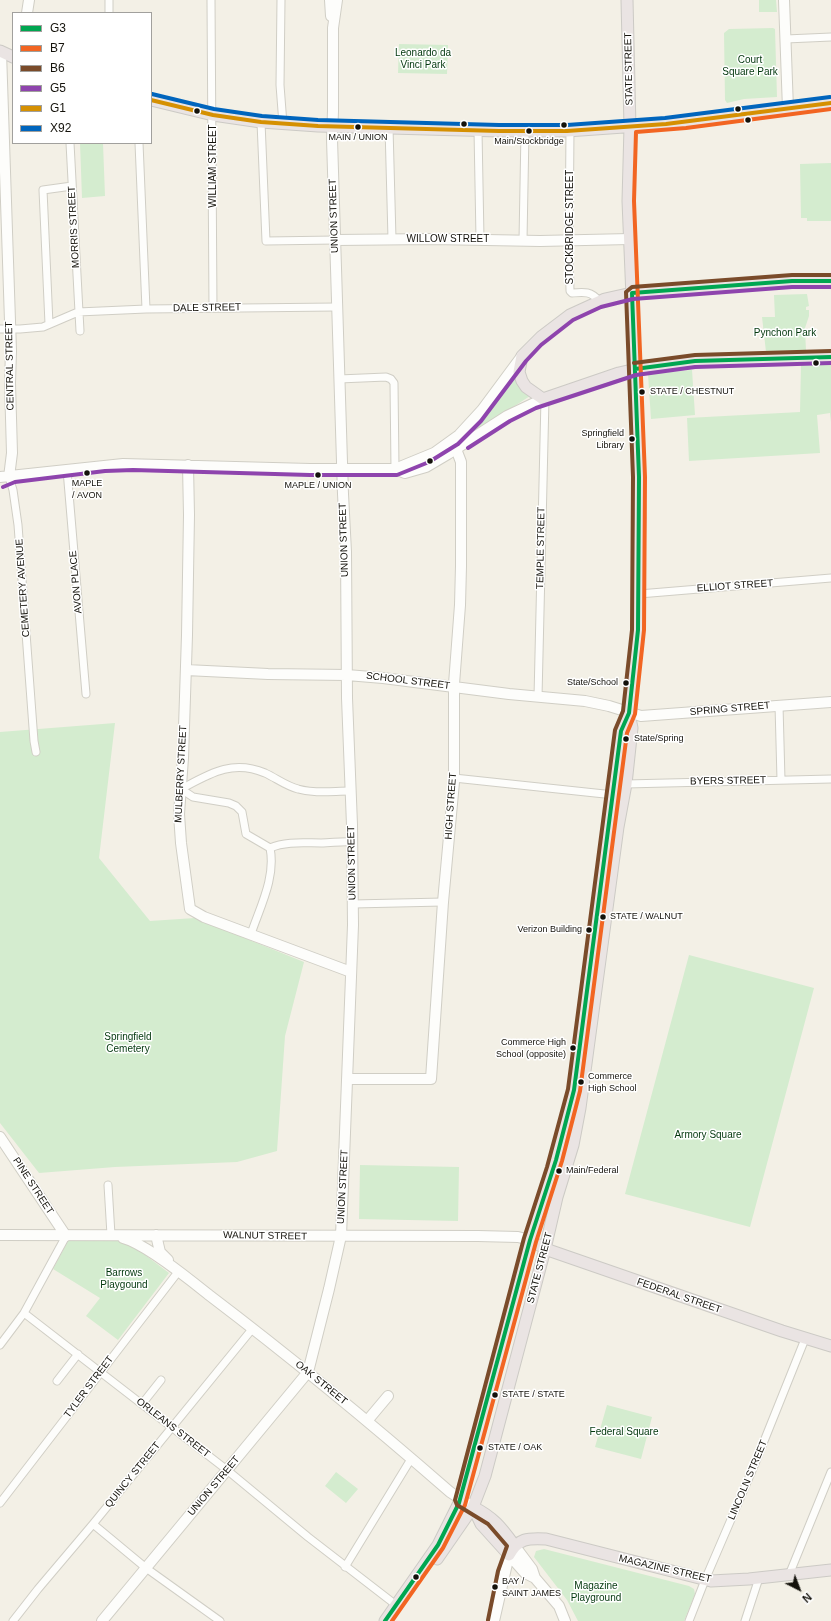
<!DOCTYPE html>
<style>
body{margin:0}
#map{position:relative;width:831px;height:1621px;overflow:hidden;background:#f3f0e6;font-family:Helvetica,sans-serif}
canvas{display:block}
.legend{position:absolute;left:12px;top:12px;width:140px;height:132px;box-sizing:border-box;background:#fff;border:1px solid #a1a09d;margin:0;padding:5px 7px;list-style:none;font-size:12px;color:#14120b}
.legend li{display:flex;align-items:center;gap:8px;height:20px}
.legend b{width:20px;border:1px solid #a1a09d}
.north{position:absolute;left:779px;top:1569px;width:40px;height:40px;-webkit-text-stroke:3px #fff;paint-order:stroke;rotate:138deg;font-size:11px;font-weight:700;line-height:16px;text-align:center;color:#14120b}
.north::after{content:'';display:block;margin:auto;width:14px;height:18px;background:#14120b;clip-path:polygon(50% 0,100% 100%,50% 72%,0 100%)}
</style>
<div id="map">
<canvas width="831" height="1621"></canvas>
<ul class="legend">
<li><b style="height:5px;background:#00a651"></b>G3</li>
<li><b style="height:5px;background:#f26522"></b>B7</li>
<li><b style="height:5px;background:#7a4b2a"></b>B6</li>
<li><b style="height:5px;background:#8e44ad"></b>G5</li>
<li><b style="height:5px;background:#d59002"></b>G1</li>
<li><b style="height:5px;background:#0065bd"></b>X92</li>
</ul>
<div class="north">N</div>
</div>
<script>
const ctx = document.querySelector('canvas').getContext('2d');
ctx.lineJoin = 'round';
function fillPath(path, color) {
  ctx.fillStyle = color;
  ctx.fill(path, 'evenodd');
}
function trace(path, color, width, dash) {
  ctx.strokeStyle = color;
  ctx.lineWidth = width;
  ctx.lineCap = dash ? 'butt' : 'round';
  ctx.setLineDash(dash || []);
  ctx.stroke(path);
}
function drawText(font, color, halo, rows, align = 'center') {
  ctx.font = font + ' Helvetica,sans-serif';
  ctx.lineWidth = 3;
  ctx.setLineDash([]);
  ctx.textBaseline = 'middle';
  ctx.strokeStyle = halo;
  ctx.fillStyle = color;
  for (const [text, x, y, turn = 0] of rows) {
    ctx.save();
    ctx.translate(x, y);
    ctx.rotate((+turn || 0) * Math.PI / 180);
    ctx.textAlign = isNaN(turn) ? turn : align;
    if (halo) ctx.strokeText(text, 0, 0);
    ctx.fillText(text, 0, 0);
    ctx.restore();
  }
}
const green = new Path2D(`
 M 759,0 L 776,0 L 777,12 L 759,12 Z
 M 773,28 L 775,29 L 777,97 L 744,99 L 727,103 L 725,100 L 724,33 L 729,29 Z
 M 399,44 L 448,45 L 447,74 L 398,73 Z
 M 80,143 L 103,143 L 105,196 L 82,198 Z
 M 831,163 L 831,221 L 807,221 L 807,218 L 801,218 L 800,164 Z
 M 807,294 L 809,306 L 806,307 L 806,310 L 809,310 L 809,316 L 805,328 L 806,351 L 766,352 L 762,317 L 775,317 L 774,295 Z
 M 831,364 L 831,422 L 830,413 L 817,415 L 820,453 L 689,461 L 687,418 L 800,412 L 801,365 Z
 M 692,370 L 695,415 L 651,419 L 648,374 Z
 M 516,376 L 530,396 L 461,441 Z
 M 115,723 L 99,858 L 150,921 L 195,918 L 304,962 L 285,1036 L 277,1151 L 237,1162 L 115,1167 L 39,1173 L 0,1123 L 0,732 Z
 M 689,955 L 814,988 L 750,1227 L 625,1194 Z
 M 360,1165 L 459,1167 L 458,1221 L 359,1219 Z
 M 68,1241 L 121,1241 L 132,1245 L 169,1273 L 118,1340 L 86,1316 L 100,1298 L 53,1269 Z
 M 607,1405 L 652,1417 L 641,1459 L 595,1447 Z
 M 336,1472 L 358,1489 L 346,1503 L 325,1486 Z
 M 544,1549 L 689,1586 L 694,1589 L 695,1594 L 684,1621 L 578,1621 L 567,1600 L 534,1557 L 536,1551 Z`);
const street = new Path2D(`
 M 211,0 L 213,308
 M 281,0 L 280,85 L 283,124
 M 109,13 L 109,0
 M 786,39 L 831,37
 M 261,122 L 266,241 L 336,240
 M 389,127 L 392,239
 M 478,130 L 480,239
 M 570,130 L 569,249 L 570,291 L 572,293 C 584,292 591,291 599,301
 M 70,143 L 80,331
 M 139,143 L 146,309
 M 523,240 L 525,131
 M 49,324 L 43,190 L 72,186
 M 0,329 L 20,329 L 43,327 L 78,312 L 146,309 L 336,307
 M 339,379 L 386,377 L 391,379 L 394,383 L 395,469
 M 67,470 L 86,694
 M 9,477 L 13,490 L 18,525 L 34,741 L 36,752
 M 639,594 L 831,578
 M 538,697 L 545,398
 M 779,705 L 781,780
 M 454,778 L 614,795
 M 626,784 L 831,779
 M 181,789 L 193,797 L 229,803 L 236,806 L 242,812 L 246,834 L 270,848 C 276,877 260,907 251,934
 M 181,789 C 209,774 232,759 265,773 C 276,778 286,786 298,789 C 315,794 333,791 350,791
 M 270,848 C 286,841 304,843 321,843 C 332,843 342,841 352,842
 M 353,904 L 443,902
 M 108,1185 L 111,1235
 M 24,1313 L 227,1470 L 308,1537 L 396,1605
 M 0,1345 L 24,1313 L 66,1236
 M 57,1381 L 78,1354
 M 142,1404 L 161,1380
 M 0,1503 L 178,1272
 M 93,1524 L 146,1568 L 220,1621
 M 345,1567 L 411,1459
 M 789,1575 L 831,1472
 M 13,1621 L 38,1589 L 93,1524 L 253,1328
 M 689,1621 L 705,1580 L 754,1466 L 805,1339
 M 745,1621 L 759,1578`);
const secondary = new Path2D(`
 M 330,0 L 331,16
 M 784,0 L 788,109
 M 27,13 L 29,0
 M 1,52 L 11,351 L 10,383 L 12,453 L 9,477
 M 336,240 L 432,239 L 540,241 L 630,239
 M 188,465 L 189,515 L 187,635 L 183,758 L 179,814 L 181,843 L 190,909 L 204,917 L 351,972
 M 395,469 L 405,473 L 426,467 L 448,454 L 507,416 L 543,399
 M 0,477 L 123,464 L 310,469 L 395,469 L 434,453 L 459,435 L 482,410 L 522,356
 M 186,670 L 268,674 L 347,675 L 383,678 L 509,694 L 585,701 L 609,706 L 641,716 L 831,702
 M 347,1079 L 431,1079 L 443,902 L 454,782 L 454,684 L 460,605 L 461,566 L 461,462 L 456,449
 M 0,1137 L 66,1236
 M 0,1235 L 478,1236 L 518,1237 L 530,1240
 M 156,1235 L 160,1252 L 168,1260
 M 123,1238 C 146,1244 189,1279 209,1295 C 292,1358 372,1424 450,1492 L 473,1507
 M 367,1421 L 388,1396
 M 514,1545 L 532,1569 L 535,1578 L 559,1606 L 565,1621
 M 509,1555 L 525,1573 L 535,1578
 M 102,1621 L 308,1372 L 329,1289 L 341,1236 L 353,925 L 352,825 L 347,698 L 346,552 L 343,494 L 332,139 L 333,111 L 333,28 L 337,0
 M 494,1621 L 509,1555`);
const primary = new Path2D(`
 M 0,51 L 13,57
 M 151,100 L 213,115 L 261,122 L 318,126 L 499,131 L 567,131 L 666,124 L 831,103
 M 831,281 L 792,281 L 632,293 L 605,299 L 570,315 L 541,337 L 522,356 L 519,372 L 522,381 L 526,387 L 543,399 L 619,373 L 649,366 L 695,361 L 831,357
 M 539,1245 L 551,1251 L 782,1331 L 831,1346
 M 473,1507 L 481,1524 L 509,1555 C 518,1538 528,1538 546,1539 L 711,1581 L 749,1579 L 831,1570
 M 473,1507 C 493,1517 501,1527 514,1545
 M 437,1559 L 473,1507 L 485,1476 L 545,1249 L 557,1197 L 573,1145 L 580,1108 L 618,827 L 626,784 L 632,728 L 629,713
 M 385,1621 L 438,1545 L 459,1503 L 530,1240 L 556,1160 L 574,1090 L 621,731 L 629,713 L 637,648 L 640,516 L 635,369 L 628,201 L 630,127 L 627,0`);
const bus1 = new Path2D(`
 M 635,369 L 695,361 L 831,357
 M 385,1621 L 438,1545 L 459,1503 L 530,1240 L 556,1160 L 574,1090 L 621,731 L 629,713 L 638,630 L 639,477 L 632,293 L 792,281 L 831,281`);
const bus2 = new Path2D(`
 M 392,1621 L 443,1548 L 465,1505 L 536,1242 L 562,1161 L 580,1091 L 627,733 L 635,714 L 644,630 L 645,477 L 634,201 L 636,132 L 686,128 L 831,109`);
const bus3 = new Path2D(`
 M 634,363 L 695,355 L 831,351
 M 488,1620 L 498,1571 L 507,1546 L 488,1524 L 457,1505 L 455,1500 L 524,1238 L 547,1167 L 568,1089 L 615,730 L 623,711 L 632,630 L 633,477 L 626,292 L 632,287 L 792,275 L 831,275`);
const bus4 = new Path2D(`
 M 468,448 L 510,421 L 536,408 L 636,375 L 695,367 L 831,363
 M 3,487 L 15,482 L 105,471 L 133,470 L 310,475 L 397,475 L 429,462 L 458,444 L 481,421 L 526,361 L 541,345 L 573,320 L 601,307 L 633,299 L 792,287 L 831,287`);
const bus5 = new Path2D(`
 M 151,100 L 213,115 L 261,122 L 318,126 L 499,131 L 567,131 L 666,124 L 831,103`);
const bus6 = new Path2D(`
 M 152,94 L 214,109 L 262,116 L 318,120 L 499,125 L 567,125 L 665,118 L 830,97`);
const markers = [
 [738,109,3.5,"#14120b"],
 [197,111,3.5,"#14120b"],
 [748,120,3.5,"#14120b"],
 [464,124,3.5,"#14120b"],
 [564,125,3.5,"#14120b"],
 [358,127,3.5,"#14120b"],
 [529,131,3.5,"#14120b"],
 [816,363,3.5,"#14120b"],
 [642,392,3.5,"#14120b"],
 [632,439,3.5,"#14120b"],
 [430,461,3.5,"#14120b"],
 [87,473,3.5,"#14120b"],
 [318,475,3.5,"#14120b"],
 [626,683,3.5,"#14120b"],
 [626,739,3.5,"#14120b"],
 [603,917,3.5,"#14120b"],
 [589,930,3.5,"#14120b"],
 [573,1048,3.5,"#14120b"],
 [581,1082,3.5,"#14120b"],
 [559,1171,3.5,"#14120b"],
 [495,1395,3.5,"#14120b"],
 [480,1448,3.5,"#14120b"],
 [416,1577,3.5,"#14120b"],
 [495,1587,3.5,"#14120b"]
];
const busNames = [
 ["MAIN / UNION",358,138,"center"],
 ["Main/Stockbridge",529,142,"center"],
 ["STATE / CHESTNUT",650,392],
 ["Springfield",624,434,"right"],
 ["Library",624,446,"right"],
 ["MAPLE",87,484,"center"],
 ["/ AVON",87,496,"center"],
 ["MAPLE / UNION",318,486,"center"],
 ["State/School",618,683,"right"],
 ["State/Spring",634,739],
 ["STATE / WALNUT",610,917],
 ["Verizon Building",582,930,"right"],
 ["Commerce High",566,1043,"right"],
 ["School (opposite)",566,1055,"right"],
 ["Commerce",588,1077],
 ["High School",588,1089],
 ["Main/Federal",566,1171],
 ["STATE / STATE",502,1395],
 ["STATE / OAK",488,1448],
 ["BAY /",502,1582],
 ["SAINT JAMES",502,1594]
];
const parkNames = [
 ["Leonardo da",423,53],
 ["Vinci Park",423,65],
 ["Court",750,60],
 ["Square Park",750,72],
 ["Pynchon Park",785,333],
 ["Springfield",128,1037],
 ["Cemetery",128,1049],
 ["Armory Square",708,1135],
 ["Barrows",124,1273],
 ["Playgound",124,1285],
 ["Federal Square",624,1432],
 ["Magazine",596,1586],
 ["Playground",596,1598]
];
const streetNames = [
 ["STATE STREET",629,69,-91],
 ["WILLIAM STREET",213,166,-90],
 ["UNION STREET",334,216,-92],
 ["MORRIS STREET",74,227,-93],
 ["STOCKBRIDGE STREET",570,227,-90],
 ["WILLOW STREET",448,239],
 ["DALE STREET",207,308,-1],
 ["CENTRAL STREET",10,366,-91],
 ["UNION STREET",344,540,-92],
 ["TEMPLE STREET",541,548,-89],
 ["AVON PLACE",76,582,-95],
 ["ELLIOT STREET",735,586,-4],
 ["CEMETERY AVENUE",23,588,-94],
 ["SCHOOL STREET",408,681,7],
 ["SPRING STREET",730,709,-5],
 ["MULBERRY STREET",181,774,-87],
 ["BYERS STREET",728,781,-1],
 ["HIGH STREET",451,806,-86],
 ["UNION STREET",352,863,-91],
 ["PINE STREET",33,1186,57],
 ["UNION STREET",343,1187,-87],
 ["WALNUT STREET",265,1236,1],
 ["STATE STREET",540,1268,-75],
 ["FEDERAL STREET",679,1296,19],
 ["OAK STREET",321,1383,39],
 ["TYLER STREET",89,1387,-53],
 ["ORLEANS STREET",173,1428,38],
 ["QUINCY STREET",133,1475,-51],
 ["LINCOLN STREET",748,1480,-67],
 ["UNION STREET",214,1486,-50],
 ["MAGAZINE STREET",665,1569,13]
];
fillPath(green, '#d4eccf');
trace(street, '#d0cec5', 9);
trace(secondary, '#d0cec5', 12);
trace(primary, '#cccac5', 13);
trace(street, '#fdfdfb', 7);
trace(secondary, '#fdfdfb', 10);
trace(primary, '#eae4e3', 11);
trace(bus1, '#00a651', 4);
trace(bus2, '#f26522', 4);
trace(bus3, '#7a4b2a', 4);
trace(bus4, '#8e44ad', 4);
trace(bus5, '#d59002', 4);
trace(bus6, '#0065bd', 4);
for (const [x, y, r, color] of markers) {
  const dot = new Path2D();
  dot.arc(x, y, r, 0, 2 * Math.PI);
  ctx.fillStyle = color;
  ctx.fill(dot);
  trace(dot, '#fff', 1.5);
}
drawText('9px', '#14120b', '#fff', busNames, 'left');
drawText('10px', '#02370d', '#fff', parkNames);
drawText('10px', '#14120b', '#fff', streetNames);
</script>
